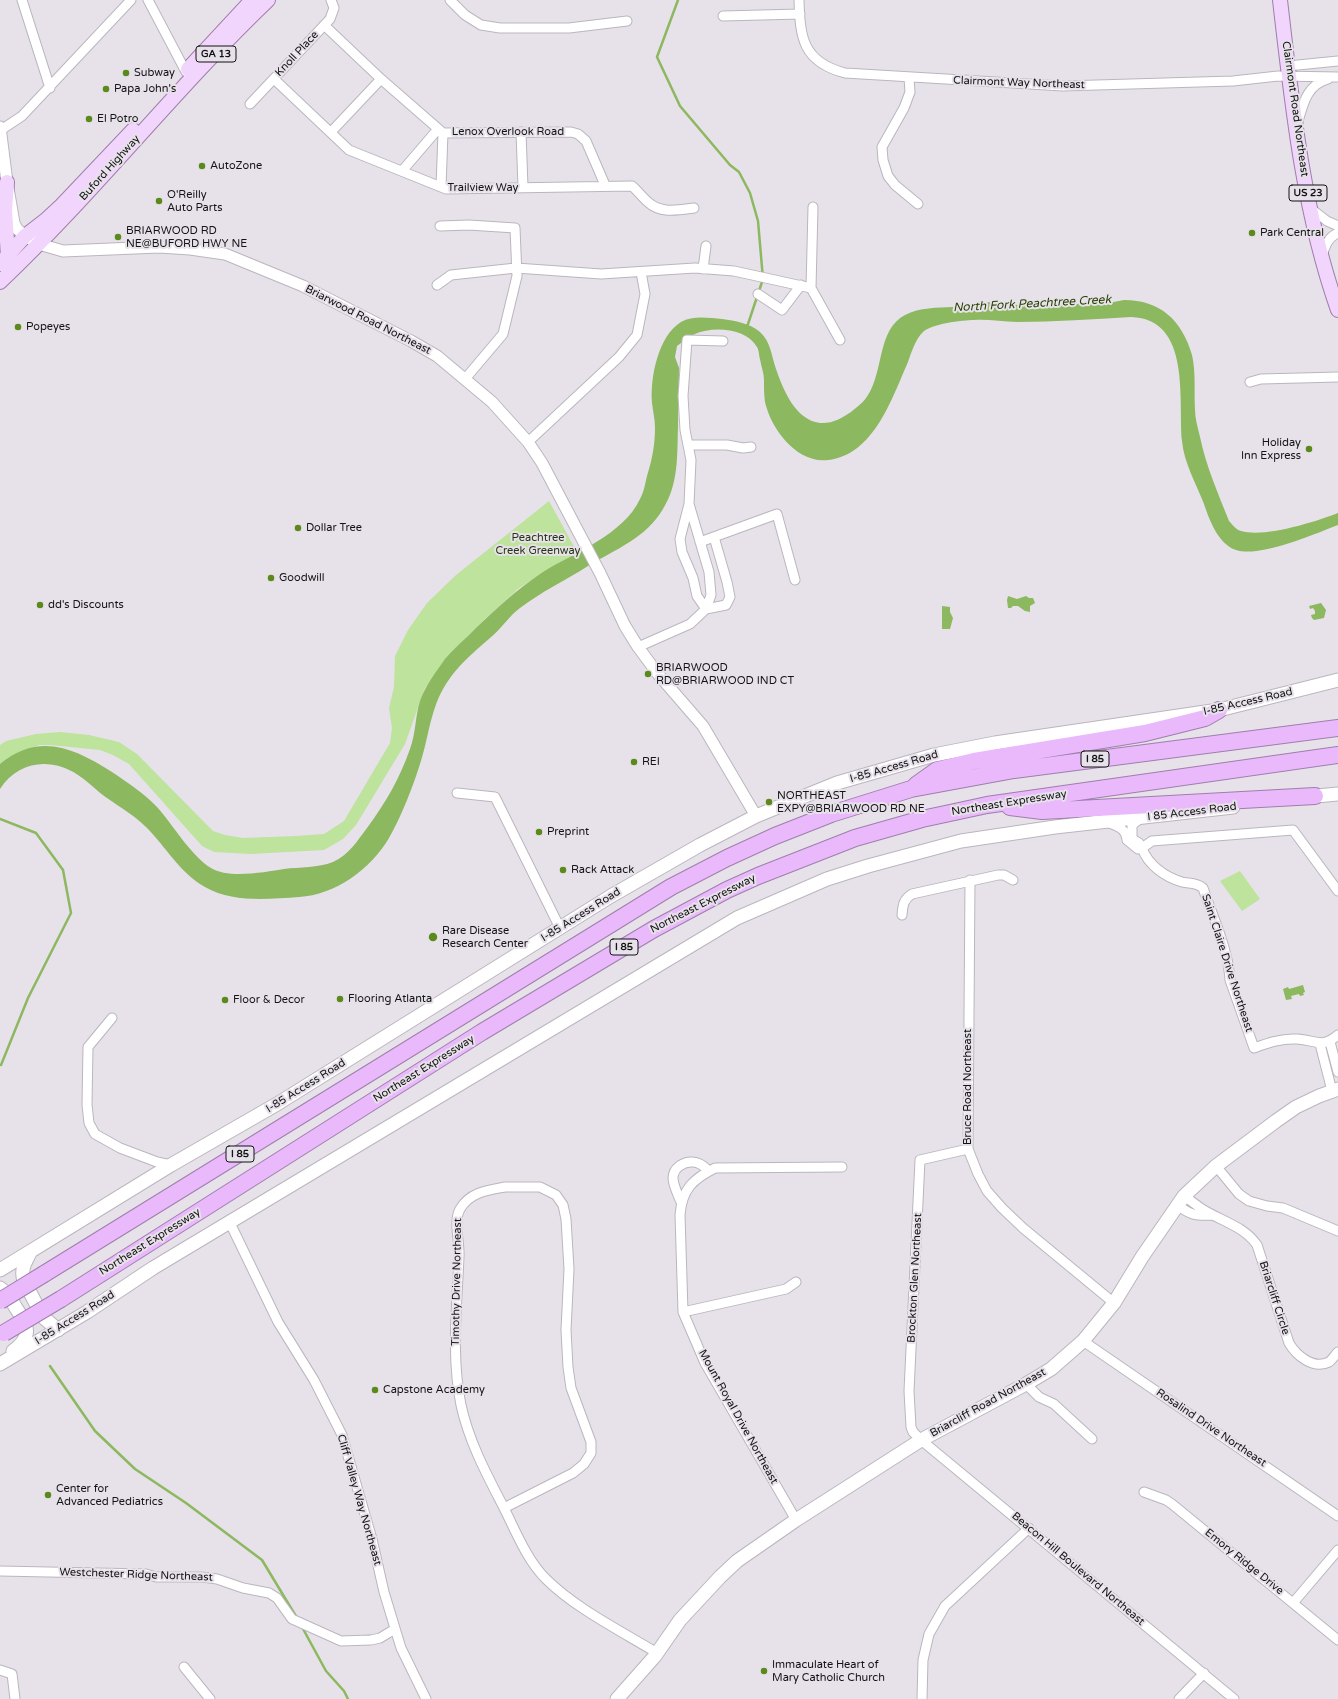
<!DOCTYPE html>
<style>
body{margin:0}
canvas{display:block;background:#e7e1e9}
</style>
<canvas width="1338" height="1699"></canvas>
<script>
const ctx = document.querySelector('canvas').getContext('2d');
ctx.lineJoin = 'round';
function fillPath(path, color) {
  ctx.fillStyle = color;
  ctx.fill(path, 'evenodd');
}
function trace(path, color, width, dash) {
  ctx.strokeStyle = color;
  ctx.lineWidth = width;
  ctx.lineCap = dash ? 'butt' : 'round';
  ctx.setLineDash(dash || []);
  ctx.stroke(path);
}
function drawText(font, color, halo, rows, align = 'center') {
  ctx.font = font + ' "Varela Round",sans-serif';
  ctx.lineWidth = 4;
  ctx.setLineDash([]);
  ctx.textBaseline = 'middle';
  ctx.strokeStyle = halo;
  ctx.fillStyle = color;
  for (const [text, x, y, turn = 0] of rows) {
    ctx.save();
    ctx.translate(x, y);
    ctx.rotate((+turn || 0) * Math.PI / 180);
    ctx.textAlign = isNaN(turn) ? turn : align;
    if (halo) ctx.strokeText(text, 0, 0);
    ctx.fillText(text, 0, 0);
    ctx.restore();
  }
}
const green = new Path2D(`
 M 549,501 L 577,552 L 519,588 L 486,618 L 448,656 L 425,688 L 405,744 L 356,825 L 343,839 L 324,850 L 251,854 L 214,852 L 202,846 L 129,764 L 113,755 L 100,750 L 50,745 L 39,745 L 8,758 L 0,764 L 0,745 L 6,741 L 36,734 L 60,732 L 89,735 L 119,742 L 137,754 L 213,831 L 225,835 L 243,838 L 296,836 L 324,834 L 344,821 L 390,743 L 392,728 L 389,708 L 394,687 L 395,656 L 408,630 L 427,603 L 456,575 Z
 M 1240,871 L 1260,899 L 1242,911 L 1220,881 Z`);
const water = new Path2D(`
 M 1124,300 C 1160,300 1182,320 1192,355 C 1196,372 1194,392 1195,410 C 1195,419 1198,428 1200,437 C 1206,466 1218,493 1229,521 C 1233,525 1235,529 1241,531 C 1264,538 1315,522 1338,513 L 1338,525 C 1315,534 1259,558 1236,550 C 1218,544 1209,519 1204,504 C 1196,483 1184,463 1182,441 C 1178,401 1192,319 1131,317 C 1093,319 1055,322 1017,322 C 1003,322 988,319 974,320 C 962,320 931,324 923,332 C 916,338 911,353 908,362 C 892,398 874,455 828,460 C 797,464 771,429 765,402 C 764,395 764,388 764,380 C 764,373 761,366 760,359 C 759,356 759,350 757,347 C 746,328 713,326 695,334 C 688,337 683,342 677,346 L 675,357 L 679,368 C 679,387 678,407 678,426 C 677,455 679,483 663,509 C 646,538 616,549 588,566 C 566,580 541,592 520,608 C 509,616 501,629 490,638 C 474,652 457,666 446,684 C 430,709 429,737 420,764 C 412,789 402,815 389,838 C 371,869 335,895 299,897 C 268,899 233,903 205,887 C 180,873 166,847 146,827 C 132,813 114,804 99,792 C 92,786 86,780 78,775 C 51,757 18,761 0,789 L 0,764 C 39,732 74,748 112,772 C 128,783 144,793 157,807 C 173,825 192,857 211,868 C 228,879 266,872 284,869 C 300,867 318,868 333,862 C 349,855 357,841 367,828 C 386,802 399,780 410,749 C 416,733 415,717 420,701 C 425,686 436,672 445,659 C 452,651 460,643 468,636 C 492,612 516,590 543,572 C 575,552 623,535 640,499 C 644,492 645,484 647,476 C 652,460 655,445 655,428 C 655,419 653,412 652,403 C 650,378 658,336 681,322 C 693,315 709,318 722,319 C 735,321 750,323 760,332 C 771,342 771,355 776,369 C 783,389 795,420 820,423 C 832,424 842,418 851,412 C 857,407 864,402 868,395 C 884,370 877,330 905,315 C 920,307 937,308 953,307 C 967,306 980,302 994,302 C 1002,302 1010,304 1018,305 C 1026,306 1026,304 1034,304 C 1064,302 1094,307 1124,300 Z
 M 1008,596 L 1017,599 L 1026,596 L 1029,598 L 1033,598 L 1035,603 L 1030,606 L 1030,612 L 1025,611 L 1018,606 L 1013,606 L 1011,608 L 1008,608 L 1007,600 Z
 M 1321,603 L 1326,610 L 1324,618 L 1314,620 L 1312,618 L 1311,615 L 1315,614 L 1315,611 L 1313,608 L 1310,609 L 1309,606 Z
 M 942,606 L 950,607 L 950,612 L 953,618 L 950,629 L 942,629 Z
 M 1303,985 L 1305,992 L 1303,993 L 1304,995 L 1300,996 L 1299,994 L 1291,996 L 1292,999 L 1286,1000 L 1283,989 L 1288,987 L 1289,989 Z`);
const stream = new Path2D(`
 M 678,0 L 657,57 L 680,106 L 730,165 L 739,172 L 750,193 L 758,221 L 763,279 L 747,327
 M 0,819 L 36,833 L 63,870 L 71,913 L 28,998 L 1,1065
 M 50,1366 L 95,1431 L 135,1469 L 186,1503 L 262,1560 L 297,1618
 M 302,1627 L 326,1671 L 344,1691 L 348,1699`);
const minor = new Path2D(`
 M 22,0 L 50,88
 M 148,0 L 186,72
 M 450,0 L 465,15 L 481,25 L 500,28 L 569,28 L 627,21
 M 799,0 C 800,38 803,62 845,73 L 1063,86 L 1233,81 L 1278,76 L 1338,77
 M 723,16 L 800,14
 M 324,25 L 381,79 L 443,133 L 571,132 L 578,134 L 586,141 L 605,185
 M 1288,66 L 1338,61
 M 909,78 L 910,92 L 904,108 L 882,147 L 883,160 L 888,176 L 895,185 L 918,204
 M 274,79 L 349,150 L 446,189 L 632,186 C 638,191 642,197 648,202 C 660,214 679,210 694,208
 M 250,104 L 330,19 L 334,8 L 331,0
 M 1297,125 C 1303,105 1306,85 1328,79
 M 1,130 L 22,116 L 131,0
 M 331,132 L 381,79
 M 521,132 L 523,187
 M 402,171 L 438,129
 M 441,187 L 443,133
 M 1310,208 L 1327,221 L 1338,226
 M 440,226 L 469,225 L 515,228 L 517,276 L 503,334 L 465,379
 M 1322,256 C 1325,246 1328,237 1338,233
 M 703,269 L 706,246
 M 437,285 L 451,275 L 516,268 L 601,274 L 695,268 L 734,271 L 811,288 L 840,340
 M 811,288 L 813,207
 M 758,294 L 782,310 L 801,285
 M 1250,382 L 1261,379 L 1338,377
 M 528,442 L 619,357 L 637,335 L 645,294 L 641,272
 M 688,445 L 727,445 L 743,448 L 751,447
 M 689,504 L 680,539 L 682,552 L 693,578 L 697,596 L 706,609 L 726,605 L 730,597 L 727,582 L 714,537
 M 700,542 L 777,514 L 795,580
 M 638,647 L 690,624 L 706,609 L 711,595 L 709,572 L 689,504 L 691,460 L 685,430 L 683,396 L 687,340 L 723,341
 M 457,793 L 495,797 L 560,928
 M 1109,823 C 1118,826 1126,829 1127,840 L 1138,849 L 1142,848 L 1139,843 L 1132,839 L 1132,825 L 1141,818
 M 970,880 L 968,1149 L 978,1174 L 987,1191 L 1002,1208 L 1023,1228 L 1114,1303
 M 1338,891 L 1293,830 L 1152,841 L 1142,848 C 1148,865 1165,877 1182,882 C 1190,884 1195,882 1203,888 C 1213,918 1228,948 1230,980 L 1254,1048 C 1268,1043 1282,1038 1297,1039 C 1316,1040 1322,1049 1338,1035
 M 902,915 C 903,905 903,900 912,894 L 998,875 L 1004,875 L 1013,880
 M 112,1018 L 88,1047 L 87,1105 L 89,1123 L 95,1134 L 120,1148 L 157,1162 L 171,1165
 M 1330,1042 L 1338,1072
 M 1320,1044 L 1332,1091
 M 968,1149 L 920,1160 L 909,1391 L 911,1427 L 913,1432 L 921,1440 L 1234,1699
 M 1216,1166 L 1239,1194 L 1249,1201 L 1267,1206 L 1283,1208 L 1338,1231
 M 505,1187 L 540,1187 L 556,1195 L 563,1205 L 566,1219 L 569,1269 L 566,1330 L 568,1367 L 571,1388 L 591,1442 L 591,1453 L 584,1464 L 573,1473 L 504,1508 C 487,1475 469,1442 461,1405 C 451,1356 457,1306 459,1257 C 460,1242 453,1222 460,1209 C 470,1192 488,1190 505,1187 Z
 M 1184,1196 C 1190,1200 1196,1205 1202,1209 C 1221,1221 1244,1226 1257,1245 L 1289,1343 C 1296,1355 1313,1370 1329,1362 C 1332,1360 1335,1355 1338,1352
 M 681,1202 C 678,1195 673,1185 673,1178 C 673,1168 684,1161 693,1162 C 699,1162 705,1167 709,1171
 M 1177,1205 C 1191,1215 1195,1216 1212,1215
 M 230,1223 L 278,1322 L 314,1380 L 342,1435 L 372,1539 L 384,1592 L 401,1648 L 426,1699
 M 683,1312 L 786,1289 L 796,1282
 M 1083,1341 L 1338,1516
 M 1026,1384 L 1039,1397 L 1054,1404 L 1092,1439
 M 1144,1492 L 1166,1500 L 1172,1504 L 1338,1640
 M 504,1508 C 516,1532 527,1560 546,1579 C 575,1608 621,1631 657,1653
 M 796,1520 L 705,1363 L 683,1312 L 680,1215 C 682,1189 693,1179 715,1168 L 842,1167
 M 0,1571 L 146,1574 L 156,1577 L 202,1577 L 217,1579 L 243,1588 L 269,1593 L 277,1598 L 292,1619 L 341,1641 L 371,1640 L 380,1638 L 395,1629
 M 1293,1603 L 1338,1550
 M 184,1667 L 210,1699
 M 0,1670 L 12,1674 L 15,1699
 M 922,1699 L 923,1660 L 929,1634 L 945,1606 L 1029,1528
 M 1179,1699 L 1204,1673`);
const tertiary = new Path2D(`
 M 0,127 L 7,182 L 14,223 L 17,229 L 25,236 L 39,244 L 63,251 L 159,247 L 190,249 L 225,254 L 303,286 L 411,341 L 437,356 L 492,402 L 528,442 L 542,463 L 600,573 L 625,626 L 638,647 L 658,674 L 703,726 L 756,816`);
const secondary = new Path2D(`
 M 1306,797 L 1338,794
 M 31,1251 C 26,1261 20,1269 24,1281 L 43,1317 L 58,1330
 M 0,1270 L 171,1165 L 277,1104 L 611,896 L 700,845 L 756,816 L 837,783 L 934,755 L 995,743 L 1219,710 L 1338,680
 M 0,1288 C 8,1293 11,1300 16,1308 C 28,1326 33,1336 13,1351
 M 0,1364 L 87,1312 L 153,1268 L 737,918 L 827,879 L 868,866 L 961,841 L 1055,827 L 1233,807
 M 617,1699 L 655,1656 L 680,1620 L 720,1577 L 737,1561 L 796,1520 L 921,1440 L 1026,1384 L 1051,1369 L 1083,1341 L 1114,1303 L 1142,1257 L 1184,1196 L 1216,1166 L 1276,1121 L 1296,1107 L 1319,1096 L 1338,1089`);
const primary = new Path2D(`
 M 1280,0 C 1292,104 1303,211 1338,310
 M 188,69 L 252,0
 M 7,182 L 5,211 L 8,256
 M 0,264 L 25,236 L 47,219 L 60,207 L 133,130
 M 0,282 C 94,193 174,90 268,0`);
const motorway = new Path2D(`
 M 916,785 L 937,770 L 974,761 L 1145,733 L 1205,718 L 1219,710
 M 1010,807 L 1042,811 L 1315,796
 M 44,1274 L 671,887 L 727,858 L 775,836 L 831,814 L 911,789 L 1014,770 L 1338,728
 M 61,1299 L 482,1032 L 654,929 L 727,890 L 758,876 L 855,838 L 922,819 L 987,805 L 1338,755`);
const motorwayBridge = new Path2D(`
 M 0,1301 L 44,1274
 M 4,1333 L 61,1299`);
const markers = [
 [126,73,4,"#5b891b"],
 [106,89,4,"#5b891b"],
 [89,119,4,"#5b891b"],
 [202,166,4,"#5b891b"],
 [159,201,4,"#5b891b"],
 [1252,233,4,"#5b891b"],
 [118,237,4,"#5b891b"],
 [18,327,4,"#5b891b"],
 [1309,449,4,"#5b891b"],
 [298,528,4,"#5b891b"],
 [271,578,4,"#5b891b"],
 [40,605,4,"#5b891b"],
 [648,674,4,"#5b891b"],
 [634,762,4,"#5b891b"],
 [769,802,4,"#5b891b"],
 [539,832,4,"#5b891b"],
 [563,870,4,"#5b891b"],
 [433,937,5,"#5b891b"],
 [340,999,4,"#5b891b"],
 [225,1000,4,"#5b891b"],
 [375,1390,4,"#5b891b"],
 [48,1495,4,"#5b891b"],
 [764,1671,4,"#5b891b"]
];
const shields = [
 [216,54,40],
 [1308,193,38],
 [1095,759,28],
 [624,947,28],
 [240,1154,28]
];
const shieldNames = [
 ["GA 13",216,54],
 ["US 23",1308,193],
 ["I 85",1095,759],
 ["I 85",624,947],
 ["I 85",240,1154]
];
const streetNames = [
 ["Knoll Place",297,54,-47],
 ["Clairmont Way Northeast",1019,83,2],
 ["Clairmont Road Northeast",1295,109,82],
 ["Lenox Overlook Road",508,132],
 ["Buford Highway",110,168,-48],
 ["Trailview Way",483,188],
 ["Briarwood Road Northeast",368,320,27],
 ["I-85 Access Road",1248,702,-13],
 ["I-85 Access Road",894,767,-16],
 ["Northeast Expressway",1009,803,-9],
 ["I 85 Access Road",1192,812,-7],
 ["Northeast Expressway",703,904,-27],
 ["I-85 Access Road",581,915,-32],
 ["Saint Claire Drive Northeast",1227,963,72],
 ["Northeast Expressway",424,1069,-32],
 ["I-85 Access Road",306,1086,-32],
 ["Bruce Road Northeast",968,1087,-90],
 ["Northeast Expressway",150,1242,-32],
 ["Brockton Glen Northeast",915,1278,-87],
 ["Timothy Drive Northeast",457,1282,-89],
 ["Briarcliff Circle",1274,1298,72],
 ["I-85 Access Road",75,1318,-32],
 ["Briarcliff Road Northeast",988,1403,-29],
 ["Mount Royal Drive Northeast",738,1417,61],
 ["Rosalind Drive Northeast",1211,1428,34],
 ["Cliff Valley Way Northeast",359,1500,74],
 ["Emory Ridge Drive",1244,1562,39],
 ["Beacon Hill Boulevard Northeast",1078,1569,40],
 ["Westchester Ridge Northeast",136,1575,2]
];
const poiNames = [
 ["Subway",134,73],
 ["Papa John's",114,89],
 ["El Potro",97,119],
 ["AutoZone",210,166],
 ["O'Reilly",167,195],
 ["Auto Parts",167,208],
 ["BRIARWOOD RD",126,231],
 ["NE@BUFORD HWY NE",126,244],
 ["Park Central",1260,233],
 ["Popeyes",26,327],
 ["Holiday",1301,443,"right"],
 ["Inn Express",1301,456,"right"],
 ["Dollar Tree",306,528],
 ["Goodwill",279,578],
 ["dd's Discounts",48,605],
 ["BRIARWOOD",656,668],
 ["RD@BRIARWOOD IND CT",656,681],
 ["REI",642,762],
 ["NORTHEAST",777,796],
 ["EXPY@BRIARWOOD RD NE",777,809],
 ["Preprint",547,832],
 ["Rack Attack",571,870],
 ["Rare Disease",442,931],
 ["Research Center",442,944],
 ["Flooring Atlanta",348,999],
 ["Floor & Decor",233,1000],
 ["Capstone Academy",383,1390],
 ["Center for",56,1489],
 ["Advanced Pediatrics",56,1502],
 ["Immaculate Heart of",772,1665],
 ["Mary Catholic Church",772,1678]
];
const parkNames = [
 ["Peachtree",538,538],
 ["Creek Greenway",538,551]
];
const waterNames = [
 ["North Fork Peachtree Creek",1032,304,-3]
];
fillPath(green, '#bee39c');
fillPath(water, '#8cb85f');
trace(stream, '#8cb85f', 2.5);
trace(minor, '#bbb6bd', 11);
trace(tertiary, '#bbb6bd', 13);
trace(secondary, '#bbb6bd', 15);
trace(primary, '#9e7fab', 16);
trace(motorway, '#9e7fab', 18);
trace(minor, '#fff', 9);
trace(tertiary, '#fff', 11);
trace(secondary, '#fff', 13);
trace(primary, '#f2d5fd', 14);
trace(motorway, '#e9b9fc', 16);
trace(motorwayBridge, '#9e7fab', 18, []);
trace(motorwayBridge, '#e9b9fc', 16);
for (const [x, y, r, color] of markers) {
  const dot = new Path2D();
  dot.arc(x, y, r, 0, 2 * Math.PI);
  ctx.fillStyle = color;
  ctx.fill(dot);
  trace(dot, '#e7e1e9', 1.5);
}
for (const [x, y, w] of shields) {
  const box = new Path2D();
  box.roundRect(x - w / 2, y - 8, w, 16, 3);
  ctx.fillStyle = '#e7e1e9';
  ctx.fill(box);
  trace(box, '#131214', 1);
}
drawText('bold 10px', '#131214', null, shieldNames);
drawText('11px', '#131214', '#e7e1e9', streetNames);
drawText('11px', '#131214', '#e7e1e9', poiNames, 'left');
drawText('11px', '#263712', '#e7e1e9', parkNames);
drawText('italic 12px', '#274100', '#e7e1e9', waterNames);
</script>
